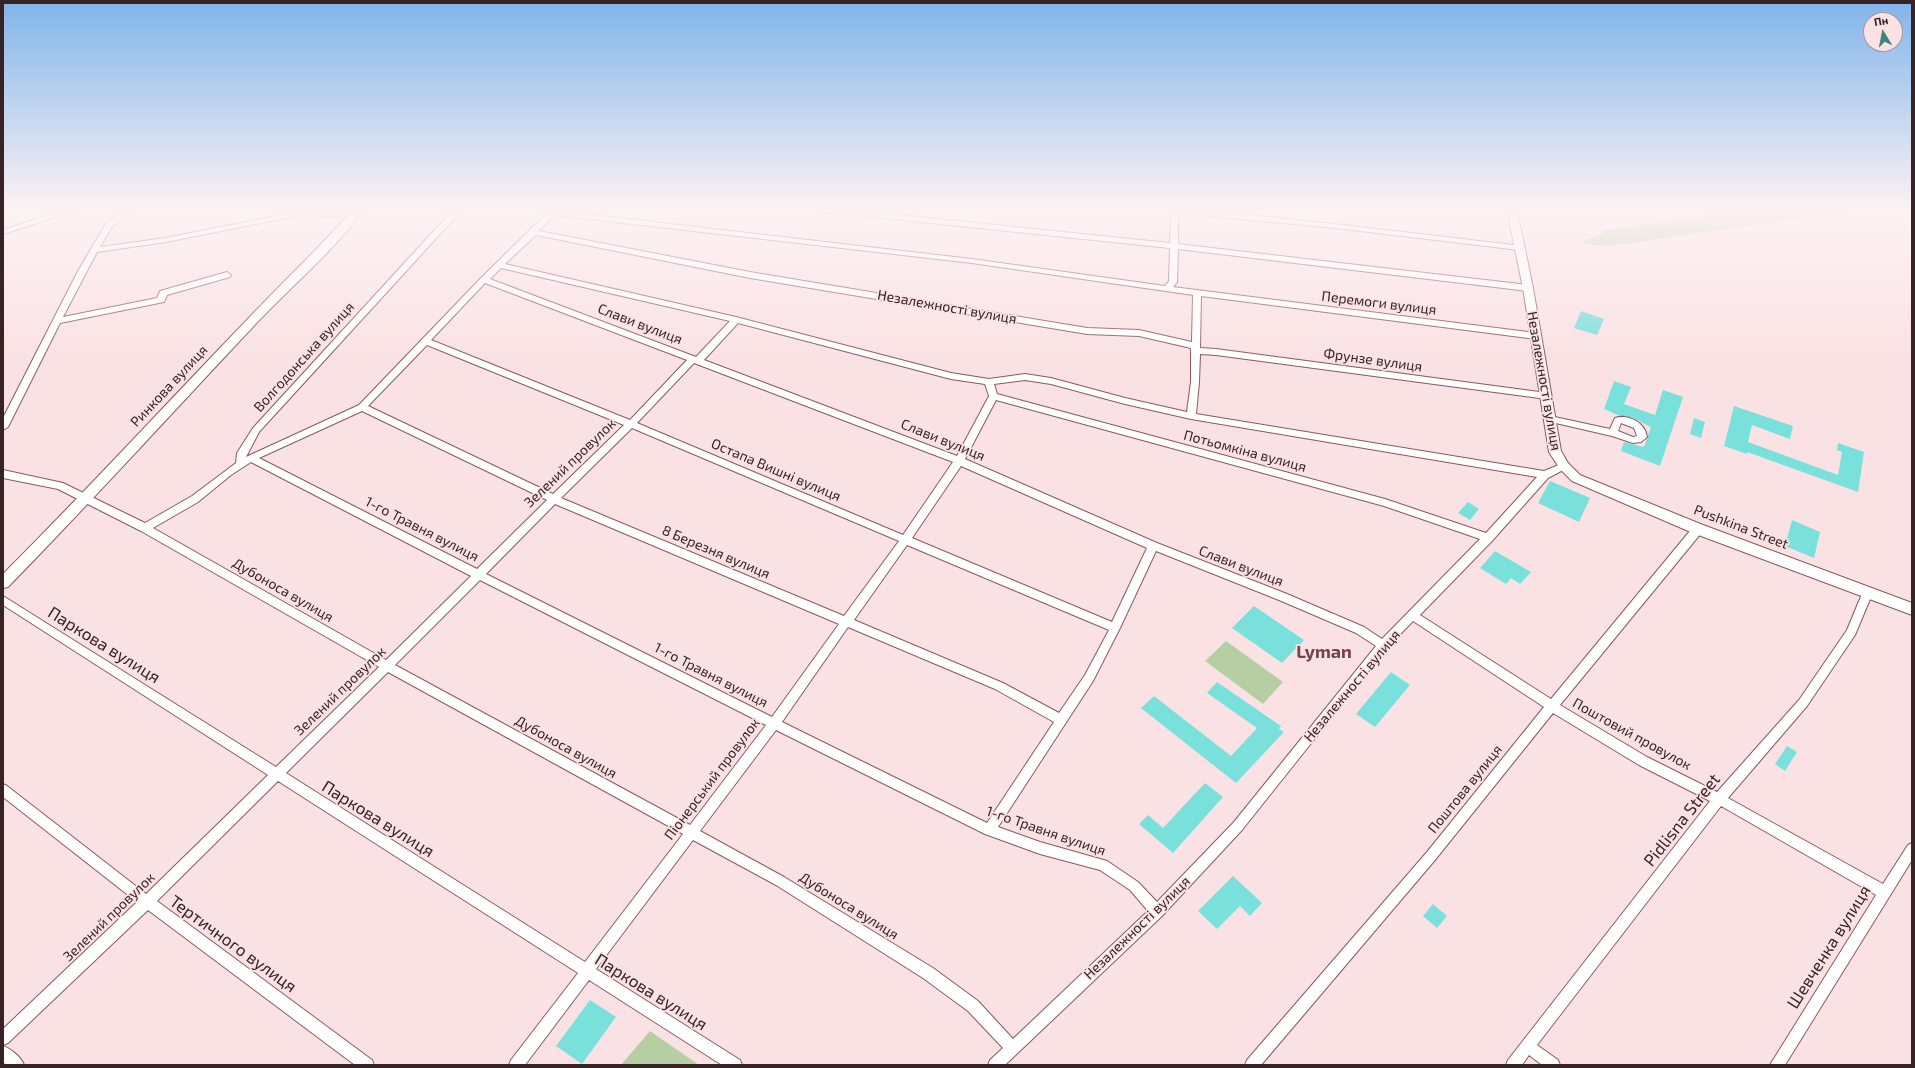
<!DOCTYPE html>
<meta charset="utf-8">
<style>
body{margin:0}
#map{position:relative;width:1915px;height:1068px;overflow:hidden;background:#fae2e4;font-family:"Exo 2",sans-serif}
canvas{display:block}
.frame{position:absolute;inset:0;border:4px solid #372225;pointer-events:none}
.north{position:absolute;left:1863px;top:12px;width:40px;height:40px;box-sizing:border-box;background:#fae2e4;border:1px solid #ac9598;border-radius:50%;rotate:350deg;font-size:11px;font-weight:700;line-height:16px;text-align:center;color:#372225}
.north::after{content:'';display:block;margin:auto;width:14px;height:18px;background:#3d8581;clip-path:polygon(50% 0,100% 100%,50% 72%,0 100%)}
</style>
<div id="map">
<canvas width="1915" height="1068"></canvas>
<div class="frame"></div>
<div class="north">Пн</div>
</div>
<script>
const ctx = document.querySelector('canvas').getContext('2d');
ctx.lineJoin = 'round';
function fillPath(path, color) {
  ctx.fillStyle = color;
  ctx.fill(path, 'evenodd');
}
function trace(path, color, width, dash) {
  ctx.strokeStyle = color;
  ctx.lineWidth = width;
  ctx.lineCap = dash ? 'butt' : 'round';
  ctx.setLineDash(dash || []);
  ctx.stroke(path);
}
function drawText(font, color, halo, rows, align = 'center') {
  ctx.font = font + ' "Exo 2",sans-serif';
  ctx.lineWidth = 3.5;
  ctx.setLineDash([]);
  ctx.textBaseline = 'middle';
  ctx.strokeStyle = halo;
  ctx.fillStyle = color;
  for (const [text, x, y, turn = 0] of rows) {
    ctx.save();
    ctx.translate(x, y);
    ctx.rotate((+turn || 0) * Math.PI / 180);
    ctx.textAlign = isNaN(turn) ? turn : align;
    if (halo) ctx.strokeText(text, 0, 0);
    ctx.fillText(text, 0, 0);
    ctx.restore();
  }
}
const green = new Path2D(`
 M 1744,210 L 1855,210 L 1617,245 C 1605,244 1595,246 1584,244 L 1583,241 L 1602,234 L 1604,230 Z
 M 1226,641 L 1283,682 L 1263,704 L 1205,661 Z
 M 650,1031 L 699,1065 L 621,1065 Z`);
const building = new Path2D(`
 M 1581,311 L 1604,319 L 1597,335 L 1574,328 Z
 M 1614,381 L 1631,387 L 1624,404 L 1655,415 L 1663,390 L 1683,397 L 1660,466 L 1621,451 L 1624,442 L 1644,447 L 1651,427 L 1631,417 L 1620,416 L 1604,409 Z
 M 1734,406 L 1793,426 L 1790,439 L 1752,425 L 1748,442 L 1838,475 L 1842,452 L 1837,450 L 1838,443 L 1864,452 L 1858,492 L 1747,452 L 1747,454 L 1724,446 Z
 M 1694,418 L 1705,422 L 1701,438 L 1690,434 Z
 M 1550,481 L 1590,498 L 1579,522 L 1538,503 Z
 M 1468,502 L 1479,509 L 1470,520 L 1458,513 Z
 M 1792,520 L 1820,532 L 1814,558 L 1785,546 Z
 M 1495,551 L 1531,572 L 1520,584 L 1511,578 L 1506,584 L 1480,568 Z
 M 1254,606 L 1304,640 L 1282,663 L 1232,628 Z
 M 1391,672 L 1410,685 L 1375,727 L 1356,714 Z
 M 1217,682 L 1281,726 L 1279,729 L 1284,732 L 1236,783 L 1141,708 L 1154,696 L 1231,756 L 1257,728 L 1207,693 Z
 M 1787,746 L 1797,752 L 1785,771 L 1775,764 Z
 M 1205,783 L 1223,797 L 1173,853 L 1139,824 L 1148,815 L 1163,828 Z
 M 1233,876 L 1262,903 L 1250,916 L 1240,906 L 1217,929 L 1198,911 Z
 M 1433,904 L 1447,916 L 1437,928 L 1423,916 Z
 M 590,1000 L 616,1017 L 582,1064 L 556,1046 Z`);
const minor = new Path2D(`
 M 64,210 L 77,210 L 3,234 L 3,230 Z
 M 121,210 L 130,210 L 111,228 L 100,247 L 166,238 L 301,211 L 355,213 L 359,215 L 355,217 L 301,215 L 166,242 L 97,252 L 63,317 L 157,298 L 160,291 L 227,272 L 231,275 L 230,277 L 167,295 L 164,302 L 60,323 L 8,427 L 3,430 L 3,418 L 77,273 L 105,225 Z
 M 453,210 L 462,210 L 259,432 L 246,457 L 359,405 L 481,278 L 550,210 L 972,259 L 1165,286 L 1169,281 L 1170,248 L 825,212 L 821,210 L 849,210 L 1170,243 L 1171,215 L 1169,210 L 1201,210 L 1335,224 L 1522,246 L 1523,248 L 1519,250 L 1335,228 L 1178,213 L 1178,244 L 1528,285 L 1532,288 L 1528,291 L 1178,249 L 1177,282 L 1173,287 L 1536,333 L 1540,336 L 1536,339 L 1201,296 L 1200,348 L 1216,349 L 1547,393 L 1551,396 L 1547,399 L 1216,355 L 1200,354 L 1199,382 L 1196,414 L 1544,471 L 1561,464 L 1567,464 L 1569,466 L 1567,468 L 1548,478 L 1492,541 L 1420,615 L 1551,699 L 1694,526 L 1702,526 L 1703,529 L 1702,532 L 1560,705 L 1647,757 L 1717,792 L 1799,700 L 1847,630 L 1864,589 L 1872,589 L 1873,592 L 1855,635 L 1807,706 L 1728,798 L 1883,884 L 1908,845 L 1912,843 L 1912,860 L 1785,1065 L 1770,1065 L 1876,895 L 1721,806 L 1537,1045 L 1558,1060 L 1560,1065 L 1542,1065 L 1529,1055 L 1522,1065 L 1506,1065 L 1508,1060 L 1710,801 L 1639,765 L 1553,713 L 1435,860 L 1261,1065 L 1245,1065 L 1247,1060 L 1427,852 L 1544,707 L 1413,621 L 1387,648 L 1242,830 L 1162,916 L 1005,1065 L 988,1065 L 990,1060 L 1003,1048 L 968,1011 L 923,978 L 776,885 L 693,840 L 596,969 L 740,1060 L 742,1065 L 722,1065 L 589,980 L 525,1065 L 509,1065 L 511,1060 L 578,973 L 278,781 L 157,901 L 372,1060 L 374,1065 L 355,1065 L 148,910 L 8,1043 L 3,1045 L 3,1029 L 137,902 L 3,797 L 3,784 L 7,786 L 146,894 L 268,775 L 3,605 L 3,596 L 276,767 L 379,667 L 141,531 L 58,489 L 3,478 L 3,470 L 63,483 L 145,523 L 192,496 L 236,463 L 237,453 L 253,428 ZM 554,215 L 972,263 L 1193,295 L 1192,342 L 1139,330 L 1087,328 L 750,272 L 539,231 ZM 536,235 L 750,278 L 1087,334 L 1139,336 L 1191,348 L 1191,382 L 1187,412 L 1125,398 L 1051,378 L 1025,374 L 989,379 L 951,373 L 736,317 L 505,264 ZM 501,268 L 730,321 L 696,357 L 490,279 ZM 485,283 L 687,360 L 630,420 L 431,340 ZM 738,323 L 951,379 L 985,384 L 989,396 L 957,456 L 704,360 ZM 427,345 L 624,425 L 553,494 L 368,406 ZM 694,363 L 953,462 L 903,535 L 637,423 ZM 1025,380 L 1051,384 L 1125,404 L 1191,419 L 1537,477 L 1486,533 L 1385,499 L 997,394 L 994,384 ZM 996,400 L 1384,506 L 1480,539 L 1382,639 L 1364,627 L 1287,594 L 1157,543 L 965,459 ZM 362,411 L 547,500 L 477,569 L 259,458 ZM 632,428 L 899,541 L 844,616 L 561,498 ZM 251,462 L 471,576 L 386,660 L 153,528 L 198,502 L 231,475 ZM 961,466 L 1147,548 L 1112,622 L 912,538 ZM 555,504 L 839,624 L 772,717 L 486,574 ZM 907,545 L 1109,630 L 1085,675 L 1059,713 L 1003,683 L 854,620 ZM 1156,551 L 1279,600 L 1356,633 L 1376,646 L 1234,822 L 1157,902 L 1138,882 L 1107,861 L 1040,842 L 998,827 L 1093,681 L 1120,628 ZM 480,580 L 766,725 L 690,825 L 395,665 ZM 848,627 L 995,689 L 1054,722 L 987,823 L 782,722 ZM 388,672 L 683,834 L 585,962 L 286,773 ZM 776,730 L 985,834 L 1040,854 L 1100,870 L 1130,890 L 1148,911 L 1013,1039 L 978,1001 L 933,968 L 784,877 L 700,831 Z
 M 1550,416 L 1610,429 L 1615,418 C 1628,414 1645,422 1647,437 L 1641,442 L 1633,443 L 1612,436 L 1547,421 L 1545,419 ZM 1621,423 L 1634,428 L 1637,436 L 1633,437 L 1618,431 Z
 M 3,1046 C 11,1049 21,1057 24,1065 L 6,1065 L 3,1062 Z`);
const major = new Path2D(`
 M 353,210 L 364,210 C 331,254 288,289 251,329 C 170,415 91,502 8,587 L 3,588 L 3,574 C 85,492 163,407 244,323 C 280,285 318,249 353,210 Z
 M 1507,210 L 1517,210 L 1533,288 L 1561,451 L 1568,463 L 1580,475 L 1703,525 L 1912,603 L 1912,615 L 1693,533 L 1572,481 L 1560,469 L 1549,452 L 1523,288 Z`);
const streetNames = [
 ["Перемоги вулиця",1379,303,7],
 ["Незалежності вулиця",947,307,10],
 ["Слави вулиця",640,324,21],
 ["Волгодонська вулиця",304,357,-48],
 ["Фрунзе вулиця",1373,360,8],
 ["Незалежності вулиця",1544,381,80],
 ["Ринкова вулиця",169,386,-47],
 ["Слави вулиця",943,440,22],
 ["Потьомкіна вулиця",1245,451,15],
 ["Зелений провулок",570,463,-44],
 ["Остапа Вишні вулиця",776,470,23],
 ["Pushkina Street",1741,527,21],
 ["1-го Травня вулиця",422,529,27],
 ["8 Березня вулиця",716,552,23],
 ["Слави вулиця",1241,566,21],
 ["Дубоноса вулиця",283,590,30],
 ["1-го Травня вулиця",711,675,27],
 ["Незалежності вулиця",1352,686,-50],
 ["Зелений провулок",340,691,-44],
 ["Поштовий провулок",1632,734,29],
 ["Дубоноса вулиця",566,747,29],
 ["Піонерський провулок",712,779,-53],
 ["Поштова вулиця",1465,789,-51],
 ["1-го Травня вулиця",1046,831,19],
 ["Дубоноса вулиця",849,906,32],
 ["Зелений провулок",109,917,-44],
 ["Незалежності вулиця",1137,928,-44]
];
const nearStreetnames = [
 ["Паркова вулиця",104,645,32],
 ["Паркова вулиця",378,819,32],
 ["Pidlisna Street",1682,820,-52],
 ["Тертичного вулиця",233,944,36],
 ["Шевченка вулиця",1829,947,-58],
 ["Паркова вулиця",651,992,32]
];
const districtNames = [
 ["Lyman",1324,652]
];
fillPath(green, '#b6cfa2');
fillPath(building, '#7ae0dc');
trace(minor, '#8a585e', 2);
trace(major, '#8a585e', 2);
fillPath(minor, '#fff');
fillPath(major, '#fff');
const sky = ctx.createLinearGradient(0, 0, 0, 360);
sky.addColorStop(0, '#80b5eb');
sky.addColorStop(0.58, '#fdf2f3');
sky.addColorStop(1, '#fdf2f300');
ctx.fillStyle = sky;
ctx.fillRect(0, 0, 1915, 360);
drawText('14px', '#372225', '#fae2e4', streetNames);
drawText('17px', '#372225', '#fae2e4', nearStreetnames);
drawText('bold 18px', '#73434a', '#fae2e4', districtNames);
</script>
